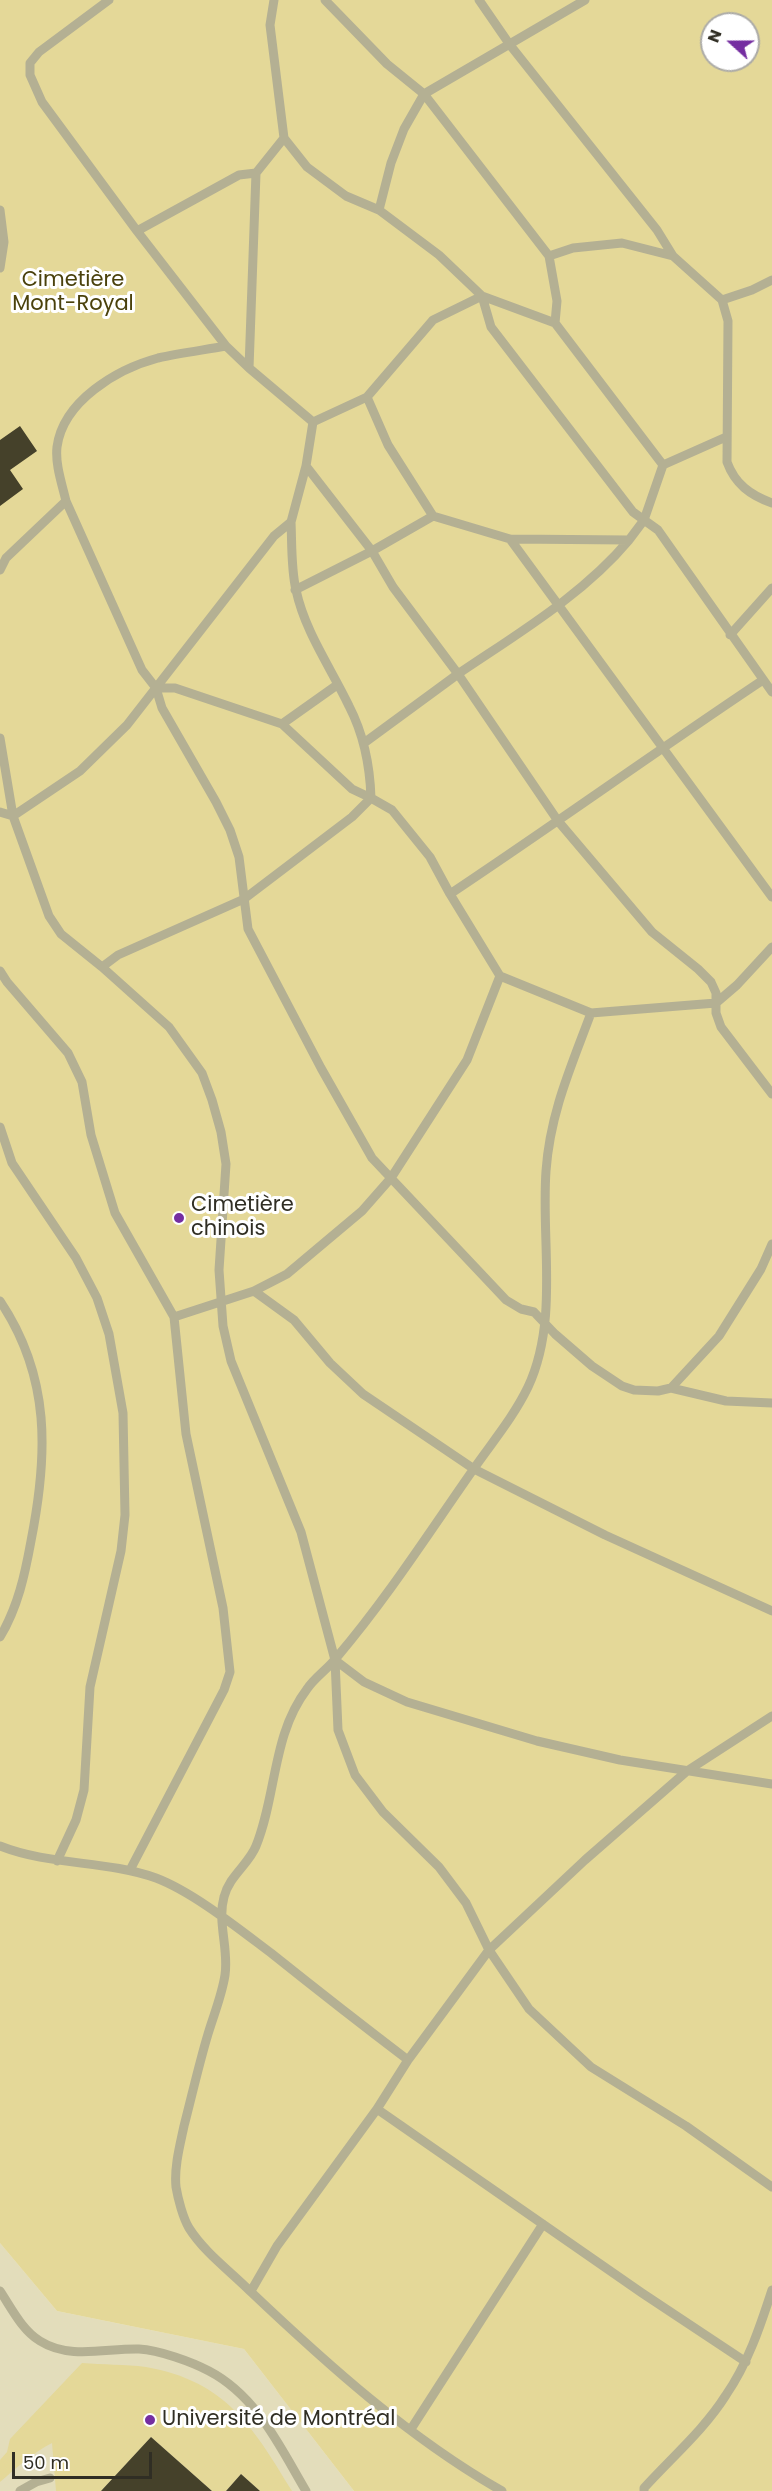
<!DOCTYPE html>
<meta charset="utf-8">
<style>
body{margin:0}
#map{position:relative;width:772px;height:2491px;overflow:hidden;background:#efeace;font-family:Poppins,sans-serif}
canvas{display:block}
.north{position:absolute;left:700px;top:12px;width:60px;height:60px;box-sizing:border-box;background:#fff;border:2px solid #acaba7;border-radius:50%;rotate:291deg;font-size:16px;font-weight:700;line-height:24px;text-align:center;color:#302e24}
.north::after{content:'';display:block;margin:auto;width:21px;height:27px;background:#752ea1;clip-path:polygon(50% 0,100% 100%,50% 72%,0 100%)}
.scale{position:absolute;left:12px;top:2452px;width:140px;height:27px;box-sizing:border-box;border:3px solid #302e24;border-top:0;padding-left:8px;font-size:18px;line-height:21px;white-space:nowrap;color:#302e24;-webkit-text-stroke:4px #fff;paint-order:stroke}
</style>
<div id="map">
<canvas width="772" height="2491"></canvas>
<div class="north">N</div>
<div class="scale">50 m</div>
</div>
<script>
const ctx = document.querySelector('canvas').getContext('2d');
ctx.lineJoin = 'round';
function fillPath(path, color) {
  ctx.fillStyle = color;
  ctx.fill(path, 'evenodd');
}
function trace(path, color, width, dash) {
  ctx.strokeStyle = color;
  ctx.lineWidth = width;
  ctx.lineCap = dash ? 'butt' : 'round';
  ctx.setLineDash(dash || []);
  ctx.stroke(path);
}
function drawText(font, color, halo, rows, align = 'center') {
  ctx.font = font + ' Poppins,sans-serif';
  ctx.lineWidth = 6;
  ctx.setLineDash([]);
  ctx.textBaseline = 'middle';
  ctx.strokeStyle = halo;
  ctx.fillStyle = color;
  for (const [text, x, y, turn = 0] of rows) {
    ctx.save();
    ctx.translate(x, y);
    ctx.rotate((+turn || 0) * Math.PI / 180);
    ctx.textAlign = isNaN(turn) ? turn : align;
    if (halo) ctx.strokeText(text, 0, 0);
    ctx.fillText(text, 0, 0);
    ctx.restore();
  }
}
const built = new Path2D(`
 M 0,2243 L 57,2311 L 244,2349 L 354,2491 L 0,2491 Z`);
const green = new Path2D(`
 M 0,0 L 772,0 L 772,2491 L 354,2491 L 244,2349 L 57,2311 L 0,2243 ZM 712,24 L 748,24 L 748,60 L 712,60 Z
 M 82,2363 C 103,2365 125,2364 146,2367 C 226,2381 253,2427 292,2491 L 260,2491 L 241,2474 L 226,2491 L 212,2491 L 151,2437 L 101,2491 L 56,2491 L 52,2443 C 35,2451 15,2469 0,2482 L 0,2460 L 7,2452 L 10,2439 Z`);
const building = new Path2D(`
 M 20,426 L 37,451 L 10,470 L 23,489 L 0,506 L 0,440 Z
 M 151,2437 L 212,2491 L 101,2491 Z
 M 241,2474 L 260,2491 L 226,2491 Z`);
const service = new Path2D(`
 M 109,0 L 39,52 L 30,63 L 30,75 L 42,102 L 137,231 L 226,346
 M 274,0 L 270,25 L 284,138 L 307,167 L 346,196 L 379,210 L 439,255 L 482,296 L 555,323 L 663,465 L 726,437
 M 325,0 L 387,64 L 424,94 L 549,256 L 573,248 L 622,243 L 673,256
 M 479,0 L 510,45 L 657,230 L 673,256 L 722,300 L 728,321 L 727,462 C 735,484 750,495 772,503
 M 256,173 L 249,368 L 313,422 L 367,397
 M 0,210 L 4,242 L 0,268
 M 379,210 L 391,163 L 404,129 L 424,94 L 585,0
 M 137,231 L 239,175 L 256,173 L 284,138
 M 549,256 L 557,301 L 555,323
 M 722,300 L 752,290 L 772,280
 M 663,465 L 644,520 L 629,540 L 510,539 L 433,516 L 388,445 L 367,397 L 433,320 L 482,296 L 491,327 L 633,512 L 658,530 L 772,692
 M 306,466 L 372,551 L 393,587 L 458,674 L 364,743
 M 66,501 C 62,484 55,464 57,447 C 63,401 117,369 158,358 C 180,353 204,350 226,346 L 249,368
 M 291,522 C 292,544 291,569 296,590 C 305,632 331,668 349,706 C 364,735 370,766 371,798 L 392,810 L 430,857 L 450,894 L 500,976 L 467,1060 L 391,1178 L 362,1211 L 287,1274 L 254,1291 L 294,1320 L 330,1363 L 363,1394 L 474,1469 L 605,1535 L 772,1611
 M 510,539 L 772,897
 M 629,540 C 583,595 517,634 458,674 L 558,821 L 652,932 L 698,969 L 711,982 L 716,993 L 716,1013 L 721,1027 L 772,1094
 M 0,570 L 6,558 L 66,501 L 142,670 L 156,688
 M 295,590 L 372,551 L 433,516
 M 730,635 L 772,588
 M 282,724 L 337,685
 M 0,738 L 13,816 L 0,812
 M 450,894 C 555,824 658,750 763,680
 M 102,967 L 61,934 L 49,916 L 13,816 L 80,771 L 127,725 L 274,536 L 291,522 L 306,466 L 313,422
 M 0,971 L 7,982 L 68,1053 L 82,1082 L 91,1135 L 115,1213 L 174,1317 L 186,1434 L 223,1608 L 230,1672 L 224,1690 L 130,1870
 M 500,976 L 591,1013 L 716,1003 L 737,985 L 772,947
 M 0,1127 L 12,1163 L 76,1258 L 97,1298 L 109,1334 L 123,1413 L 125,1515 L 121,1551 L 90,1687 L 84,1790 L 76,1820 L 57,1861
 M 0,1301 C 51,1377 48,1455 31,1541 C 25,1574 18,1607 0,1637
 M 174,1317 L 254,1291
 M 671,1388 L 719,1336 L 761,1269 L 772,1244
 M 335,1660 L 301,1532 L 231,1361 L 223,1326 L 219,1270 L 226,1164 L 221,1132 L 212,1100 L 202,1073 L 169,1027 L 102,967 L 118,955 L 244,899 L 352,817 L 371,798 L 352,789 L 282,724 L 175,688 L 156,688 L 162,708 L 216,802 L 230,830 L 239,857 L 248,929 L 321,1068 L 372,1158 L 506,1300 L 521,1309 L 534,1312 L 555,1334 L 592,1366 L 622,1386 L 634,1390 L 658,1391 L 671,1388 L 726,1401 L 772,1403
 M 772,1784 L 620,1760 L 537,1741 L 407,1702 L 364,1682 L 335,1660 L 338,1730 L 355,1775 L 383,1812 L 439,1867 L 466,1903 L 489,1950 L 529,2009 L 591,2067 L 686,2126 L 772,2187
 M 0,1846 C 50,1866 106,1860 156,1878 C 193,1892 239,1929 271,1953 C 316,1989 362,2025 408,2060
 M 377,2109 L 642,2293 L 746,2362
 M 0,2291 C 12,2309 22,2330 40,2341 C 70,2360 107,2348 139,2349 C 159,2350 192,2362 209,2371 C 257,2396 280,2447 306,2491
 M 251,2291 L 277,2246 L 377,2109 L 408,2060 L 489,1950 L 585,1860 L 687,1771 L 772,1716
 M 411,2429 L 543,2224
 M 20,2491 L 36,2482 L 50,2478
 M 502,2491 C 409,2438 327,2364 250,2291 C 230,2271 204,2252 189,2228 C 183,2218 178,2199 176,2187 C 174,2167 180,2145 184,2126 C 192,2095 199,2064 208,2034 C 214,2014 222,1995 225,1975 C 229,1949 217,1922 224,1897 C 229,1876 249,1864 256,1846 C 277,1794 272,1735 307,1689 C 315,1677 328,1669 337,1657 C 388,1597 430,1531 475,1467 C 494,1440 514,1416 528,1387 C 559,1321 541,1241 546,1171 C 550,1113 571,1067 591,1013
 M 644,2491 L 644,2488 C 671,2458 704,2430 726,2395 C 748,2363 760,2327 772,2290`);
const markers = [
 [179,1218,6,"#752ea1"],
 [150,2420,6,"#752ea1"]
];
const parkNames = [
 ["Cimetière",73,281],
 ["Mont-Royal",73,305]
];
const poiNames = [
 ["Cimetière",191,1206],
 ["chinois",191,1230],
 ["Université de Montréal",162,2420]
];
fillPath(built, '#e3ddbb');
fillPath(green, '#e4d898');
fillPath(building, '#45412a');
trace(service, '#b4b093', 9);
for (const [x, y, r, color] of markers) {
  const dot = new Path2D();
  dot.arc(x, y, r, 0, 2 * Math.PI);
  ctx.fillStyle = color;
  ctx.fill(dot);
  trace(dot, '#fff', 2);
}
drawText('21px', '#4a410c', '#fff', parkNames);
drawText('21px', '#302e24', '#fff', poiNames, 'left');
</script>
